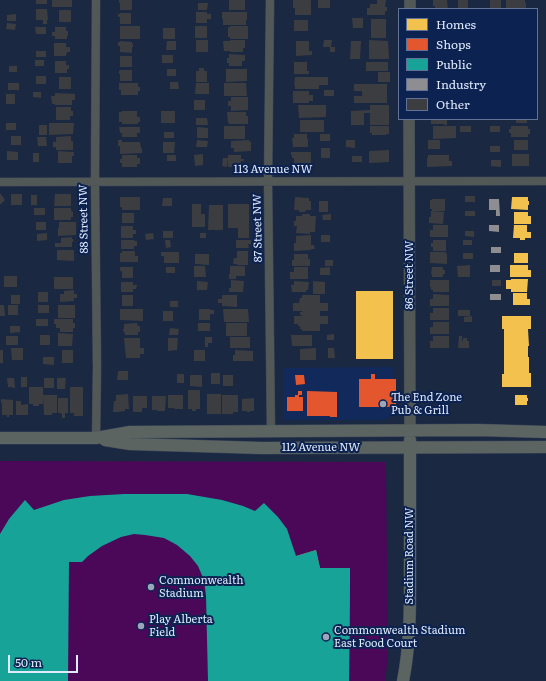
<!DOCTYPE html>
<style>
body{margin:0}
#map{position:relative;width:546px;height:681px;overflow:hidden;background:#1b2842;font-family:Literata,serif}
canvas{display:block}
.legend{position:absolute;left:398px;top:8px;width:140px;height:112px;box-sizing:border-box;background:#0c2251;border:1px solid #617295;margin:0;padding:5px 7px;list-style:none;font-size:12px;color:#e0eafc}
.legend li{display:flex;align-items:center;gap:8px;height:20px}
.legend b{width:20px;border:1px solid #617295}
.scale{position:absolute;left:8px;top:655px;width:70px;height:18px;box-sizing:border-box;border:2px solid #e0eafc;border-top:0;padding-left:5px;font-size:12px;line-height:14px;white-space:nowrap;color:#e0eafc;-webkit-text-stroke:3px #0c2251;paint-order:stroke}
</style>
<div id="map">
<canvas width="546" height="681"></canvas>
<ul class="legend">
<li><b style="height:11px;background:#f2c14e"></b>Homes</li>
<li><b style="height:11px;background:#e4572e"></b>Shops</li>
<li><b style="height:11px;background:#17a398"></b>Public</li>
<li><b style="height:11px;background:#8d8d92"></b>Industry</li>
<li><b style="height:11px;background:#3b3d41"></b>Other</li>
</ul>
<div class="scale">50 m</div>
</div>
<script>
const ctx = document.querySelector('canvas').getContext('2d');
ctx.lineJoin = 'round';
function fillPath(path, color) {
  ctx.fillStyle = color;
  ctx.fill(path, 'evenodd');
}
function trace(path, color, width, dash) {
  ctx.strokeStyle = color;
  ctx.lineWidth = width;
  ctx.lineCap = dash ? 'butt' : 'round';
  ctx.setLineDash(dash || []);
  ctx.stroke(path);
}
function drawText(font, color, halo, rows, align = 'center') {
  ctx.font = font + ' Literata,serif';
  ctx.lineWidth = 4;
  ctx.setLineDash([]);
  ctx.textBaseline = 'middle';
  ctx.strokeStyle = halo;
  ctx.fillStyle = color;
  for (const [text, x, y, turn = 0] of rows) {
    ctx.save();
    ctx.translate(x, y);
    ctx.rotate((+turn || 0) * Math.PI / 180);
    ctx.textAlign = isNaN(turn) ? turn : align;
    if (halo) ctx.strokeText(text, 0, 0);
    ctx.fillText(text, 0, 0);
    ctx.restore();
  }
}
const built = new Path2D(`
 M 394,367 L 393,415 L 385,420 L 283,420 L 283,368 Z`);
const green = new Path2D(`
 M 0,461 L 386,462 L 388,657 L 385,681 L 0,681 Z`);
const homes = new Path2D(`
 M 512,197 L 528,197 L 528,201 L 529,201 L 529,205 L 528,205 L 528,210 L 511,209 Z
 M 514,212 L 528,212 L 528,216 L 531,216 L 531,224 L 514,224 Z
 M 514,225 L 527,225 L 527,232 L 531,232 L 531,238 L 525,238 L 525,240 L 520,240 L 520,238 L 513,238 Z
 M 514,253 L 528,253 L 528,263 L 514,263 Z
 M 510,265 L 528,265 L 528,270 L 531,270 L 531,277 L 510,277 Z
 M 511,279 L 528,279 L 527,292 L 511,292 L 511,289 L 506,289 L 506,280 L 511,280 Z
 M 356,291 L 393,291 L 393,359 L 356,359 Z
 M 513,293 L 527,293 L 527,299 L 530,299 L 530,305 L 513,305 Z
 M 502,316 L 531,316 L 531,329 L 528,329 L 529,346 L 528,346 L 528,357 L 529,357 L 529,373 L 531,373 L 531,387 L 502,387 L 502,374 L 504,374 L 504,329 L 502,329 Z
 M 515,395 L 527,395 L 527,398 L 528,398 L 528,401 L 527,401 L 527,405 L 515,405 Z`);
const shops = new Path2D(`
 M 371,374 L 375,374 L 375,379 L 396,379 L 396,407 L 359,407 L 359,379 L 371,379 Z
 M 295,375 L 304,375 L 305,384 L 296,385 Z
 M 298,391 L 302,391 L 302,395 L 299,395 L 299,397 L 303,397 L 303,411 L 287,411 L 287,397 L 295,397 L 295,395 L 298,395 Z
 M 307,391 L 337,392 L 337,417 L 330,417 L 330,416 L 307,416 Z
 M 316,550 L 320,568 L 350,568 L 349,681 L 302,681 L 303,594 L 302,580 L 296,556 Z`);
const public = new Path2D(`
 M 124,494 L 187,494 L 222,500 L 243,506 L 255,511 L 264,503 L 278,517 L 287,529 L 296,556 L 316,550 L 320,568 L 350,568 L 349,681 L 208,681 L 206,596 L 204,580 L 198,566 L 190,556 L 177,545 L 164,538 L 145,535 L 134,534 L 121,537 L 102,546 L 88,556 L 82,562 L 69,562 L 68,681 L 0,681 L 0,534 L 9,519 L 25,500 L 34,510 L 64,500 L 90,496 Z`);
const industry = new Path2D(`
 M 489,199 L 499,199 L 500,216 L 496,216 L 496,210 L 489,210 Z
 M 489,225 L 499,225 L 499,232 L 489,231 Z
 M 491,247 L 501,247 L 501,253 L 491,253 Z
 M 490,265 L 500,265 L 500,272 L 490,272 Z
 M 490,294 L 501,294 L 501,300 L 490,300 Z`);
const building = new Path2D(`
 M 36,0 L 47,0 L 47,4 L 36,4 Z
 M 52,0 L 72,0 L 72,7 L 52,7 Z
 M 119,0 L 132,0 L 132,10 L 120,10 L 120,3 L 119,3 Z
 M 229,0 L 245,0 L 245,10 L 229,10 Z
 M 293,0 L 311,0 L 311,15 L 295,15 L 295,8 L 293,8 Z
 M 318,0 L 330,0 L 330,8 L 318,8 Z
 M 377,0 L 386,0 L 385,7 L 387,7 L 387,11 L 385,11 L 385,15 L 367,15 L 367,8 L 370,8 L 370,4 L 377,4 Z
 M 433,0 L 447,0 L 448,9 L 435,9 L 435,6 L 433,6 Z
 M 458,0 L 468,0 L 468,9 L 458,9 Z
 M 490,0 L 501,0 L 501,9 L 490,9 Z
 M 506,0 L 525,0 L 525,3 L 526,3 L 526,9 L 506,9 Z
 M 198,3 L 208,3 L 207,10 L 198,10 Z
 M 36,9 L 47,9 L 48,20 L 47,20 L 47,24 L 43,24 L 43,20 L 36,20 Z
 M 59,10 L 71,10 L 71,22 L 59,22 Z
 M 196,12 L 207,12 L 207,14 L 211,14 L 211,19 L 207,19 L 207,23 L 196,23 Z
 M 222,12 L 247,12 L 247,20 L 246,20 L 246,25 L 223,25 L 223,19 L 222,19 Z
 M 120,13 L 131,13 L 131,24 L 120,24 L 120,17 L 118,17 L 118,14 L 120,14 Z
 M 16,14 L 16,21 L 7,21 L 7,15 Z
 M 352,18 L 363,18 L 363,28 L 353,28 Z
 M 371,19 L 386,19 L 386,38 L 371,38 Z
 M 294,20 L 308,20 L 308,31 L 294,31 Z
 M 7,23 L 16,24 L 15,30 L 6,29 Z
 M 120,26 L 140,26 L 140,39 L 120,39 Z
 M 195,26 L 207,26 L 207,38 L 195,38 Z
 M 230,26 L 248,26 L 248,39 L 230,39 L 230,37 L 228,37 L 228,27 L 230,27 Z
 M 35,27 L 46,27 L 46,34 L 36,34 Z
 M 55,27 L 66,27 L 66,31 L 68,31 L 68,36 L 67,36 L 67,39 L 55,39 L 55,36 L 52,36 L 52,32 L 55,32 Z
 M 163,28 L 175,28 L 175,39 L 163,39 Z
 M 196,40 L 208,40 L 208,52 L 196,52 Z
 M 230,40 L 245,40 L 245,48 L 243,48 L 243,52 L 230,52 L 230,51 L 224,51 L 223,41 L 230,41 Z
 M 324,40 L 332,40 L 331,47 L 335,47 L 335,52 L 330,52 L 330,47 L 323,47 Z
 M 369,40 L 388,41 L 389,59 L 369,59 Z
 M 120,41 L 132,42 L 132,44 L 133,44 L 133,47 L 132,47 L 132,53 L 120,52 L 120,46 L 118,46 L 118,42 L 120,42 Z
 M 167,41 L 176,41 L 176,50 L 166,50 Z
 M 296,41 L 309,41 L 309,51 L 312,51 L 312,55 L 296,56 Z
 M 351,41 L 361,41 L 360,59 L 350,59 Z
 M 54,43 L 66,43 L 66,47 L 70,47 L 70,52 L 67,52 L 66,56 L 54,56 Z
 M 36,51 L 46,51 L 46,57 L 36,57 Z
 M 229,54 L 245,55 L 245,61 L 242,61 L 242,66 L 229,66 L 229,63 L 227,63 L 227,58 L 229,58 Z
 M 162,55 L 173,55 L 173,63 L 162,63 Z
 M 120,56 L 132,56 L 132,67 L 120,67 Z
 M 35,60 L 44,60 L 44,66 L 35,66 Z
 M 55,61 L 66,61 L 66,65 L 69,65 L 69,69 L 67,69 L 67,73 L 55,73 Z
 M 294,62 L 307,62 L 307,71 L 309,71 L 309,74 L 294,74 Z
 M 366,62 L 388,62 L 388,71 L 366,71 Z
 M 9,66 L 17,66 L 17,72 L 9,72 Z
 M 199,68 L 204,68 L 204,71 L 207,71 L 207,82 L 196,82 L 196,71 L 199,71 Z
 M 167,69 L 176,69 L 176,76 L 167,76 Z
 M 226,69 L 247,69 L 247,81 L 226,82 Z
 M 120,70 L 132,70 L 132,81 L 120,81 L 120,74 L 119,74 L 119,71 Z
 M 378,72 L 390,72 L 390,82 L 378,82 Z
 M 36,76 L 46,76 L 46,84 L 36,84 Z
 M 59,77 L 71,77 L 71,89 L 59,89 Z
 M 295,77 L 328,77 L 328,85 L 319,85 L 319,89 L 295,89 L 295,85 L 294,85 Z
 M 170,82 L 178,82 L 179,89 L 170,89 Z
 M 8,83 L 19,83 L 19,90 L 8,90 Z
 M 119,83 L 138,83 L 138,87 L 140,87 L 140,91 L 138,91 L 138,95 L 121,95 L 121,90 L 119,90 Z
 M 196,83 L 209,83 L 209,94 L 195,94 Z
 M 224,83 L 246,83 L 247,96 L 224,96 Z
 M 354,84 L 387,84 L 387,103 L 354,103 L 354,96 L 362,96 L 362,91 L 354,91 Z
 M 324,90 L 334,90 L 334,96 L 324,96 Z
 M 293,91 L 309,91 L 309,95 L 313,95 L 313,101 L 309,101 L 309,103 L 293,103 Z
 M 33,92 L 41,92 L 41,98 L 33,97 Z
 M 55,93 L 75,94 L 75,100 L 72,100 L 72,105 L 55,105 L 55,104 L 52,104 L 51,96 L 55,96 Z
 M 6,94 L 15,94 L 15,104 L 6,104 Z
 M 231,97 L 248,97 L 248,110 L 231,111 L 231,106 L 228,106 L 228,101 L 231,101 Z
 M 194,100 L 205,100 L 205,110 L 194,110 Z
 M 298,105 L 326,105 L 326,117 L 299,118 Z
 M 370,105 L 389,105 L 389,125 L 370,125 L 370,113 L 364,113 L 364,125 L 351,125 L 351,111 L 370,110 Z
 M 56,107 L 71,107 L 71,111 L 73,111 L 73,116 L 70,116 L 70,120 L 56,120 Z
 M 122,111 L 137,111 L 137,117 L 140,117 L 140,122 L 138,122 L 138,124 L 122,124 L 122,122 L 119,122 L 119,112 L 122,112 Z
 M 161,111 L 175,111 L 175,123 L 161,123 Z
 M 227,112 L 246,112 L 246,116 L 248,116 L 248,124 L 229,124 L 229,123 L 228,123 Z
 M 196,118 L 207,118 L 208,125 L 196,125 Z
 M 431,119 L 447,119 L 447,125 L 444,125 L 444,124 L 431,124 Z
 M 516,119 L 527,119 L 527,123 L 516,123 Z
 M 300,120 L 324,120 L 324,132 L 300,132 Z
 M 6,123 L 16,123 L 16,130 L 6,130 Z
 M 49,123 L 74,123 L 73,134 L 49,135 Z
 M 39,125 L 47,125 L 47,135 L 39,135 Z
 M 224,126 L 245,126 L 245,139 L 224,139 Z
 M 370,126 L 389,126 L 389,134 L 386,134 L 386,135 L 372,135 L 372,133 L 370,133 Z
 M 433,126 L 456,126 L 456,138 L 433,139 Z
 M 460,126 L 471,126 L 471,132 L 460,132 Z
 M 490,126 L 500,126 L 500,132 L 490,132 Z
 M 511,126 L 528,126 L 528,129 L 530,129 L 530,134 L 528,134 L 528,137 L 511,137 L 511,133 L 509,133 L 509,129 L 511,129 Z
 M 119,127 L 140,127 L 140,133 L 137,133 L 137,137 L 122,137 L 122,133 L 120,133 Z
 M 197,127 L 208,128 L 208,138 L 197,138 Z
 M 164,132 L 174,132 L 174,138 L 164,138 Z
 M 294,134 L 307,134 L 307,139 L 308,139 L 308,147 L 293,147 L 292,138 L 294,138 Z
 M 320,134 L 330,134 L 330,141 L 320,141 Z
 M 11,136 L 21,136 L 21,145 L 11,145 Z
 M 71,136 L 71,141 L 73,141 L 73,150 L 56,150 L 56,147 L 53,147 L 53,142 L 56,142 L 56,137 Z
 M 37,137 L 46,137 L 47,146 L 38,146 Z
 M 118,140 L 122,140 L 122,142 L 140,142 L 141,148 L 142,148 L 142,153 L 120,154 L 120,146 L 118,146 Z
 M 197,140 L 208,141 L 207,147 L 196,147 Z
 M 249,140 L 249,142 L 251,141 L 251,151 L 234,152 L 234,148 L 231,148 L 231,141 Z
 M 346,140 L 355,140 L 355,148 L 346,147 Z
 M 428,140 L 440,140 L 440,149 L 428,149 Z
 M 514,140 L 528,140 L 528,150 L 514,150 Z
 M 163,142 L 175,142 L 174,153 L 163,153 Z
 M 490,146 L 500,146 L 500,152 L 490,152 Z
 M 321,148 L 330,148 L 330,158 L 321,158 Z
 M 389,150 L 389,162 L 369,163 L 369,151 Z
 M 7,151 L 18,152 L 18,160 L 7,160 Z
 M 58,151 L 74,152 L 74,156 L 72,156 L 72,163 L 58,163 Z
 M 291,152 L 311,152 L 311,165 L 294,165 L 294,158 L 292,158 L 292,155 L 291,155 Z
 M 33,153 L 39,153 L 39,162 L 33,162 Z
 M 203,154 L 203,165 L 195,166 L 194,155 Z
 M 512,154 L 529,154 L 529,166 L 512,166 Z
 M 122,155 L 137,155 L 137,158 L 140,158 L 140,164 L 137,164 L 137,167 L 122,167 L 122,163 L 120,163 L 120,159 L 122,159 Z
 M 167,155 L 176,155 L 176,161 L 167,161 Z
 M 228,155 L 241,155 L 241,159 L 244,159 L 244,161 L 241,161 L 241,167 L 228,167 Z
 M 428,155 L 449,155 L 449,161 L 452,161 L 452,166 L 427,167 L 427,158 L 428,158 Z
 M 352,156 L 362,156 L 362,162 L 352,162 Z
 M 223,158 L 228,158 L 227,167 L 222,166 Z
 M 491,160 L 501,160 L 501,167 L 491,166 Z
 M 0,193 L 5,200 L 1,204 L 0,204 Z
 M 11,194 L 22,194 L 22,205 L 11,205 Z
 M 55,194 L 71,194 L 71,206 L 54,206 Z
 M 31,195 L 37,195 L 37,205 L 31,205 Z
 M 465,196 L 475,196 L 475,202 L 465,202 Z
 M 120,197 L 140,197 L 140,210 L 122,210 L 122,207 L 120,207 Z
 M 295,197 L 309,198 L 309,201 L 311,201 L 311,210 L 306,210 L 305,212 L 299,212 L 299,210 L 294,210 Z
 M 163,198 L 172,198 L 172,206 L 162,206 Z
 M 432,199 L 445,199 L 445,211 L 432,211 L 432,209 L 430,209 L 430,200 L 432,200 Z
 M 319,201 L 328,201 L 328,212 L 319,212 Z
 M 192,204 L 201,204 L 201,214 L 205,214 L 205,227 L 192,227 Z
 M 228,204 L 249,204 L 249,238 L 238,238 L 238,228 L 228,228 Z
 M 209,205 L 223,205 L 223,230 L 208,230 Z
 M 34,208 L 45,208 L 45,215 L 34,215 Z
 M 54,208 L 71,208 L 71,211 L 73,212 L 73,217 L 71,217 L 71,220 L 54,220 Z
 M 431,211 L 444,212 L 443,224 L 429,223 L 429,217 L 431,217 Z
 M 465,211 L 475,211 L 475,216 L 465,216 Z
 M 122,213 L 134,213 L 134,223 L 122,223 Z
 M 302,214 L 310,214 L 310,216 L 316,216 L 315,232 L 310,232 L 310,234 L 296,233 L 297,226 L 294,226 L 294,221 L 296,221 L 296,216 L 302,216 Z
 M 331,214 L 331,220 L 323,220 L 322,215 Z
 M 36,222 L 46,222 L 46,230 L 36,230 Z
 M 59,222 L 76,222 L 76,235 L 58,236 L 58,228 L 59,228 Z
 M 433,225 L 448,225 L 448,237 L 430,237 L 430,230 L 433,230 Z
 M 121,226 L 133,226 L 133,230 L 136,230 L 136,234 L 133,234 L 133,238 L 121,238 Z
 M 163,231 L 173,231 L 173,238 L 163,238 Z
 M 465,231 L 474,231 L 474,237 L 465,236 Z
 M 47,233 L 47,240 L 37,241 L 37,234 Z
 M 153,233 L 154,239 L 146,240 L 145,234 Z
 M 200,233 L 206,233 L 206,238 L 200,238 Z
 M 311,235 L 311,245 L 314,245 L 315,249 L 311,249 L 311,250 L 294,251 L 294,243 L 296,243 L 296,236 Z
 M 321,235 L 330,235 L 330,242 L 321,242 Z
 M 72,237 L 72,239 L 73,239 L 73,242 L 72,242 L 72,247 L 55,247 L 55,243 L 61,243 L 61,238 Z
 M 121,240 L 134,240 L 134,241 L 137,241 L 137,246 L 134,246 L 134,249 L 121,249 Z
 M 165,240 L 170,240 L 171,247 L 166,248 Z
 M 236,240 L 251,240 L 251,244 L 248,244 L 249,248 L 236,248 Z
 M 433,240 L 446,240 L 446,251 L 433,251 L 433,247 L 431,247 L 431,243 L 433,243 Z
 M 463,240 L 472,240 L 472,245 L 463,245 Z
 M 57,250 L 74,250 L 74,261 L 57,260 Z
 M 122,251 L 135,251 L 135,256 L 138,256 L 138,262 L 120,262 L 120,253 L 122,253 Z
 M 237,251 L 248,251 L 248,265 L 237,265 L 237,264 L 233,264 L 234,258 L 237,258 Z
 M 161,252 L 179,252 L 179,263 L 164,263 L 164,256 L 161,256 Z
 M 430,252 L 446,252 L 446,254 L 447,254 L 447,264 L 430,263 Z
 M 463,253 L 473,253 L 473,259 L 463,259 Z
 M 195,254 L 209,254 L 209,265 L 195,264 Z
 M 294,254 L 308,254 L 308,259 L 310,259 L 310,266 L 292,266 L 292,260 L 294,260 Z
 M 325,260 L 333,260 L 333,266 L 325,266 Z
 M 470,265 L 470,277 L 458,277 L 457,266 Z
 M 194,266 L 205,266 L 206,277 L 194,277 Z
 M 230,266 L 245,266 L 245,276 L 236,276 L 236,279 L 229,279 L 229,274 L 230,274 Z
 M 120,267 L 133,267 L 133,278 L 122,278 L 122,271 L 120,271 Z
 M 166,267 L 175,267 L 175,273 L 166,273 Z
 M 294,267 L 308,267 L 308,279 L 290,279 L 290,272 L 294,272 Z
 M 330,267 L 330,275 L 320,275 L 320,268 Z
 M 432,267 L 443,267 L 443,270 L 445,270 L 445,274 L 443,274 L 443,277 L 432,277 L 432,274 L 431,274 Z
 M 4,276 L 17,276 L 17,287 L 4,287 Z
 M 54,277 L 73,277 L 73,289 L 54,289 Z
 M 231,280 L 244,281 L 243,292 L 229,292 L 229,288 L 231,288 Z
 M 430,280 L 449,280 L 449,292 L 433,292 L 433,290 L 431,290 L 431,287 L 430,287 Z
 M 492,280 L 501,280 L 501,286 L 492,286 Z
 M 197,281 L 208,282 L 207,290 L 197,290 Z
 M 294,281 L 309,282 L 308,290 L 306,290 L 306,292 L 292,292 L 291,285 L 294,285 Z
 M 313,281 L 325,282 L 325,294 L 313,294 Z
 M 121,282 L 133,282 L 133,285 L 137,285 L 136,289 L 133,289 L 133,292 L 121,292 Z
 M 74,290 L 74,294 L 77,294 L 77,298 L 74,298 L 74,301 L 60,302 L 60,294 L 64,294 L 64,291 Z
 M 38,292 L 48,292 L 48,302 L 38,302 Z
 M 433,294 L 449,295 L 449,306 L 430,306 L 430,299 L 433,299 Z
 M 11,295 L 20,295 L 20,304 L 11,304 Z
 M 122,295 L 133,295 L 133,306 L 122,306 Z
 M 222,295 L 237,295 L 237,307 L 222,306 L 222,303 L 218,303 L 218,299 L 222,299 Z
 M 302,295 L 320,295 L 320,303 L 328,303 L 328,311 L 320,311 L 320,316 L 328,316 L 328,324 L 320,324 L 320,331 L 302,331 L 302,329 L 300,329 L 300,326 L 298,326 L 298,324 L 294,324 L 294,316 L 302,316 L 302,315 L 300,315 L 300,312 L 302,312 L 302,311 L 293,311 L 293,303 L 299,303 L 300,298 L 302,298 Z
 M 170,301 L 178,301 L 178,307 L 170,307 Z
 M 0,305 L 4,305 L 5,316 L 0,316 Z
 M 8,305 L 18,305 L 18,315 L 8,315 Z
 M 38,305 L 49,305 L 49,313 L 38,313 Z
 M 58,305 L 75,305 L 75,318 L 58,318 Z
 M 433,308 L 449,308 L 449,320 L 430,320 L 430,313 L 433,313 Z
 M 120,309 L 143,309 L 143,321 L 120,320 Z
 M 199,309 L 210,309 L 210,310 L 214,310 L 214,314 L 210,314 L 210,320 L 199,320 Z
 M 223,309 L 248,309 L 249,322 L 224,322 Z
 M 458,310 L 470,310 L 470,316 L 458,316 Z
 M 163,311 L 173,311 L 173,321 L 163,321 Z
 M 472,316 L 472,322 L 464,322 L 464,317 Z
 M 36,319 L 48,319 L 48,326 L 36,326 Z
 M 54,319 L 73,319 L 73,323 L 75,323 L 75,328 L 73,328 L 73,332 L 60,332 L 60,328 L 56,328 L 56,324 L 54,324 Z
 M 433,322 L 449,322 L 449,334 L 430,334 L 430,327 L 433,327 Z
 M 137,323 L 138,326 L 140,326 L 140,332 L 138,332 L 138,335 L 125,335 L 124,331 L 123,331 L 123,329 L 124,329 L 124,324 Z
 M 198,323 L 210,323 L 210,331 L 198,331 Z
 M 226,323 L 247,323 L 247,336 L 226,336 Z
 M 10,326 L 20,326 L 20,332 L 10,333 Z
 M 170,328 L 179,329 L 178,335 L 169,335 Z
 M 58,333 L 73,334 L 72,346 L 58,346 Z
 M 334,334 L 334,340 L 327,340 L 327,335 Z
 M 40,335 L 50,335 L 50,345 L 40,345 Z
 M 291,335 L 312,335 L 312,346 L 292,346 Z
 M 6,336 L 18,336 L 18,345 L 6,345 Z
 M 433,336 L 449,336 L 449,348 L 430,348 L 430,341 L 433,341 Z
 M 459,336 L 462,336 L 462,341 L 463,341 L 463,338 L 467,338 L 467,341 L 469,341 L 469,348 L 458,348 Z
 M 205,337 L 212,337 L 212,343 L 208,343 L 208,347 L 205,347 Z
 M 230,337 L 250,337 L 250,348 L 230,348 Z
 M 124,338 L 140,338 L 140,348 L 144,348 L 144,354 L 140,354 L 140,358 L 126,358 Z
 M 168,338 L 178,338 L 177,350 L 168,351 Z
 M 11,348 L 23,348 L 23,360 L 12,360 Z
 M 316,348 L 316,360 L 300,360 L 300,349 Z
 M 328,348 L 334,348 L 335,358 L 328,358 Z
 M 0,350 L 3,350 L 3,363 L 0,363 Z
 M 62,350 L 73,350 L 73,363 L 62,363 Z
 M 194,350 L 205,350 L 205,361 L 194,361 Z
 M 235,350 L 253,351 L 253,361 L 233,361 L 233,355 L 235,355 Z
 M 43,357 L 54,357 L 54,365 L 43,364 Z
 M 118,371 L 128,371 L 128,380 L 117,380 Z
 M 211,373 L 220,373 L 220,384 L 211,384 Z
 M 177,374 L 184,374 L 184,383 L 177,383 Z
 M 190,375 L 202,375 L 202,387 L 190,386 Z
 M 223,375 L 233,375 L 233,386 L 223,386 Z
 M 21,377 L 27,377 L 27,387 L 21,387 Z
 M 7,378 L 14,378 L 15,388 L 13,388 L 13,387 L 8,387 Z
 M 44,378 L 54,378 L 54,388 L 44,388 Z
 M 57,378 L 66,378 L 65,389 L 57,389 Z
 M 29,387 L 43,387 L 43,404 L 39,404 L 39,406 L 33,406 L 33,404 L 29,404 Z
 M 70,387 L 83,387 L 83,416 L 74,416 L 74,413 L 70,413 Z
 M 188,390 L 200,390 L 200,409 L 196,409 L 196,411 L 192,411 L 192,409 L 188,409 Z
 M 128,394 L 129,409 L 125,409 L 125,411 L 117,412 L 117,411 L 117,412 L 113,412 L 114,401 L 116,401 L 116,395 Z
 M 207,394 L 221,394 L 221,414 L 207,414 Z
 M 43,395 L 57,395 L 57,413 L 52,413 L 52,415 L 44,415 Z
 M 168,395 L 183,395 L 183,409 L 174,409 L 174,408 L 168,408 Z
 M 222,395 L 238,395 L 238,412 L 233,412 L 233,414 L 222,414 Z
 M 133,396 L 147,396 L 147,408 L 142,408 L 142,412 L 133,412 Z
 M 152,396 L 166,396 L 165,411 L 157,411 L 157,410 L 152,410 Z
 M 58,398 L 68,398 L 68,413 L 65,413 L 65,418 L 62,418 L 62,414 L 61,414 L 61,413 L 58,413 Z
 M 254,398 L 254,411 L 250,411 L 250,412 L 247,412 L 247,411 L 242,411 L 242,399 Z
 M 1,399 L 13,400 L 13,415 L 9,415 L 9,417 L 7,417 L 7,415 L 2,415 L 2,403 L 1,403 Z
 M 16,401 L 21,401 L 21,405 L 28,404 L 28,415 L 16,415 Z`);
const minor = new Path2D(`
 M 270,0 L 268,181 L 271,431
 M 0,182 L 546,181
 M 96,438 L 97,367 L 95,181 L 96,0`);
const tertiary = new Path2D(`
 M 410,9 L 410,0
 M 409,119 L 410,431`);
const secondary = new Path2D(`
 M 0,438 L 96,438 L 130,432 L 478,430 L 546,432
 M 105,440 L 130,444 L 261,448 L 546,447
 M 403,681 C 411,641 410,600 410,559 C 410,519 410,480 410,440`);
const markers = [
 [383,404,4,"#9ba6bb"],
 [151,587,4,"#9ba6bb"],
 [141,626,4,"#9ba6bb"],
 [326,637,4,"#9ba6bb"]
];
const streetNames = [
 ["113 Avenue NW",273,170],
 ["88 Street NW",84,219,-91],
 ["87 Street NW",258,228,-91],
 ["86 Street NW",410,275,-90],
 ["112 Avenue NW",321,448],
 ["Stadium Road NW",410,556,-90]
];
const poiNames = [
 ["The End Zone",391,398],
 ["Pub & Grill",391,411],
 ["Commonwealth",159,581],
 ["Stadium",159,594],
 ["Play Alberta",149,620],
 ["Field",149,633],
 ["Commonwealth Stadium",334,631],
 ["East Food Court",334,644]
];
fillPath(built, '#112a5b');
fillPath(green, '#4b0758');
fillPath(homes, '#f2c14e');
fillPath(shops, '#e4572e');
fillPath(public, '#17a398');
fillPath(industry, '#8d8d92');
fillPath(building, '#3b3d41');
trace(minor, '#3a4459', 9);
trace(tertiary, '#3a4459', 12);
trace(secondary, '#3a4459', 13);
trace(minor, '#515856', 8);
trace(tertiary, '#515856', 11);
trace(secondary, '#5b6460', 12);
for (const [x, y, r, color] of markers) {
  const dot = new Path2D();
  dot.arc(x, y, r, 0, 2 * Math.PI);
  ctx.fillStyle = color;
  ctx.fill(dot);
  trace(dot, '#0c2251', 1.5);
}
drawText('11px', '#e0eafc', '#0c2251', streetNames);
drawText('11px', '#e0eafc', '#0c2251', poiNames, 'left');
</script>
